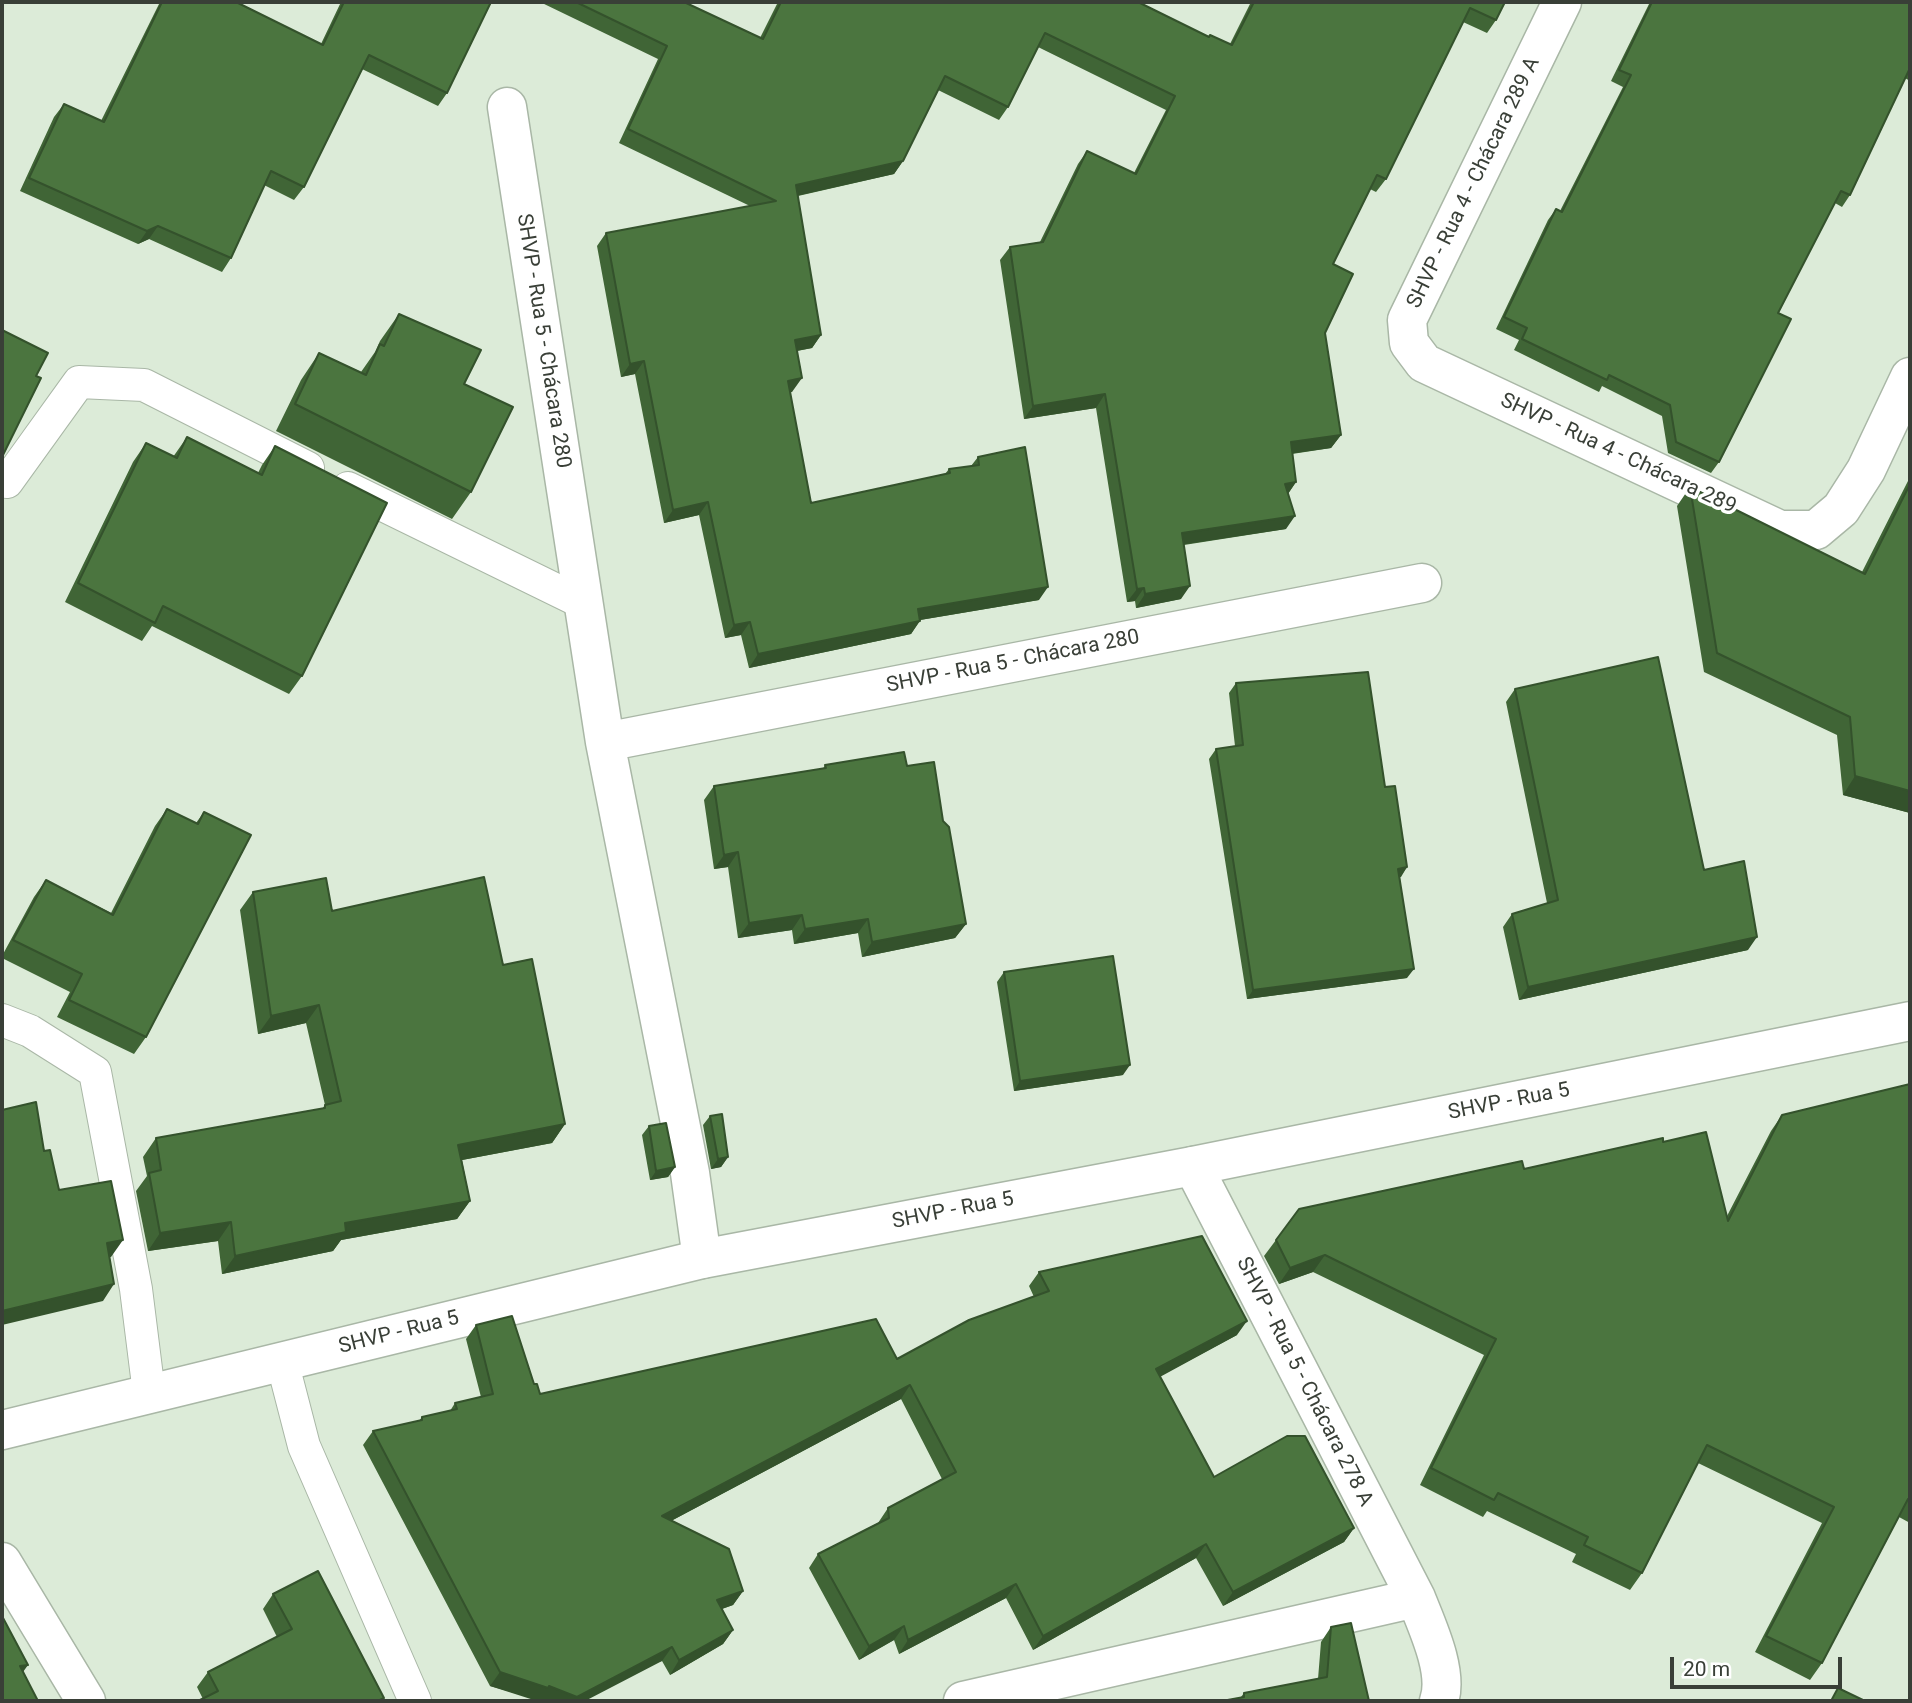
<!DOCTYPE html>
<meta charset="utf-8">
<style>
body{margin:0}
#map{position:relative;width:1912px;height:1703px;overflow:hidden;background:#dcebd8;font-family:Roboto,sans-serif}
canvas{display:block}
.frame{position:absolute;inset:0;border:4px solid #393f37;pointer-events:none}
.scale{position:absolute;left:1670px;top:1657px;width:172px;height:32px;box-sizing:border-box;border:4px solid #393f37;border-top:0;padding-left:9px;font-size:21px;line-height:24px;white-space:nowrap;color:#393f37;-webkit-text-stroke:5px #fff;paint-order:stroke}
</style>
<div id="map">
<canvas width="1912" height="1703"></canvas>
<div class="frame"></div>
<div class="scale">20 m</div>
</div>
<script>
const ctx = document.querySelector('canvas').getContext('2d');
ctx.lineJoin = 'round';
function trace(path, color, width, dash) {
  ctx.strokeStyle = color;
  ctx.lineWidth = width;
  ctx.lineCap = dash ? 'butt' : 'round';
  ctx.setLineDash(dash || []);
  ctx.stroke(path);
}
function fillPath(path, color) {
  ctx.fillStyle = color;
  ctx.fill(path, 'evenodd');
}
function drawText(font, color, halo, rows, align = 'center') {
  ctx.font = font + ' Roboto,sans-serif';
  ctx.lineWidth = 7;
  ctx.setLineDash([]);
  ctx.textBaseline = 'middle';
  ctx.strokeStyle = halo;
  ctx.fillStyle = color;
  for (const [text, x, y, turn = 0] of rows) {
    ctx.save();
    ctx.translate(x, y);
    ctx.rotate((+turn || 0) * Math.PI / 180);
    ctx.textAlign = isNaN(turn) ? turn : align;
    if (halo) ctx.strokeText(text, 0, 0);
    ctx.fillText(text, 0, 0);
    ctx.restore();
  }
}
const service = new Path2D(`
 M 7,482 L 79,382 L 144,385 L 308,468
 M 348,488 L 583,603
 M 2,1020 L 30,1031 L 95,1072 L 136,1289 L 149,1393
 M 282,1361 L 304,1446 L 415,1701`);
const minor = new Path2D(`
 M 1562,2 L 1407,320 L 1409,343 L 1424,363 L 1780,530 L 1816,530 L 1841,509 L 1866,470 L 1910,377
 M 507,107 L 605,742 L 690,1173 L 702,1259
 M 605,742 L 1422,583
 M 1193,1166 L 1416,1598 C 1427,1626 1449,1672 1439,1701
 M 2,1562 L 86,1701
 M 963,1701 L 1416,1598`);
const tertiary = new Path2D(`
 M 2,1430 L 702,1259 L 1193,1166 L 1910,1021`);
const wall = new Path2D(`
 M 160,2 L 236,2 L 321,44 L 341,2 L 491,2 L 447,93 L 438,106 L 362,69 L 304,187 L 294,200 L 264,185 L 231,258 L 222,272 L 149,239 L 138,244 L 20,191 L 54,117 L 64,104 L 101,121 Z
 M 540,2 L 684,2 L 760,38 L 778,2 L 1138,2 L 1208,37 L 1230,44 L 1251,2 L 1505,2 L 1496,20 L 1487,33 L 1463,22 L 1386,179 L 1376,192 L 1370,189 L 1333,264 L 1325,333 L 1341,435 L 1331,448 L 1292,454 L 1296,482 L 1288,494 L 1286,529 L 1184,545 L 1181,599 L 1136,608 L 1135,601 L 1127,602 L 1096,408 L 1024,419 L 1000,260 L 1010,247 L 1040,242 L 1078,164 L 1087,151 L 1134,173 L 1166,110 L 1038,47 L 1008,107 L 999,120 L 938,90 L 903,161 L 894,174 L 798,196 L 821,335 L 812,348 L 797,351 L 792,392 L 790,392 L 811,503 L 945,474 L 949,469 L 971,466 L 978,457 L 1039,600 L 920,620 L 911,634 L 749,668 L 741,635 L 725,638 L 699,515 L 664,523 L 635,374 L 621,377 L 597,246 L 606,233 L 750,206 L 619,143 L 658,59 Z
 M 1650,2 L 1910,2 L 1910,81 L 1905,78 L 1850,195 L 1842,207 L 1835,203 L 1778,313 L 1719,462 L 1711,473 L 1668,453 L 1662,416 L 1602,386 L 1599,392 L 1514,350 L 1519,340 L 1496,329 L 1548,220 L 1556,209 L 1560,211 L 1623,87 L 1611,81 Z
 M 399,314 L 464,384 L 471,492 L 452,519 L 276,431 L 301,380 L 319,353 L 361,372 L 375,352 L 380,341 Z
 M 187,437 L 258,473 L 262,465 L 275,446 L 302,676 L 289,694 L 152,626 L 142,641 L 65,602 L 133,462 L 146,443 L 173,457 Z
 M 1910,477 L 1910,813 L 1843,795 L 1837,735 L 1704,672 L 1677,506 L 1690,487 L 1862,572 Z
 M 1236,683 L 1385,787 L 1407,867 L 1400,877 L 1407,978 L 1247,999 L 1209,759 L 1216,749 L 1235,746 L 1229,693 Z
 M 1515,689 L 1704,870 L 1748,950 L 1519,1000 L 1503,927 L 1512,914 L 1547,903 L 1506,702 Z
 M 825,765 L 907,766 L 943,821 L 966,924 L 955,938 L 862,957 L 858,933 L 794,944 L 792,930 L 738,938 L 728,867 L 714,869 L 704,800 L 714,786 L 823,769 Z
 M 167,809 L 196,823 L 204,812 L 146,1037 L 134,1054 L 57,1017 L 70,992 L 2,958 L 2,956 L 34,897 L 46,880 L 111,913 L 155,826 Z
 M 253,892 L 332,911 L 503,965 L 565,1124 L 552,1143 L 462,1160 L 470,1201 L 457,1219 L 341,1240 L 333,1251 L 222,1274 L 218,1241 L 148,1251 L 136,1191 L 147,1176 L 143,1157 L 156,1138 L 322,1109 L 325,1105 L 306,1023 L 258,1034 L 240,910 Z
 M 1004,972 L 1123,1075 L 1014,1091 L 997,982 Z
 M 1910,1084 L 1910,1523 L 1899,1517 L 1822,1663 L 1810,1680 L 1755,1652 L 1822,1523 L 1698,1463 L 1642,1573 L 1630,1590 L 1572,1562 L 1576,1554 L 1487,1511 L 1483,1517 L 1420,1485 L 1484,1355 L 1313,1272 L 1279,1284 L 1264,1256 L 1276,1240 L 1524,1169 L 1663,1142 L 1727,1216 L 1771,1131 L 1782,1115 Z
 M 710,1116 L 728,1157 L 721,1167 L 711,1169 L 703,1125 Z
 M 649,1126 L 675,1167 L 668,1177 L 650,1180 L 642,1135 Z
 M 1039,1272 L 1237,1335 L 1160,1376 L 1214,1477 L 1354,1528 L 1344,1542 L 1223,1606 L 1196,1558 L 1033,1650 L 1006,1598 L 899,1654 L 894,1640 L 859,1660 L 809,1568 L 818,1554 L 878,1523 L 888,1508 L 942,1479 L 901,1399 L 671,1521 L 743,1591 L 733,1605 L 722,1609 L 733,1630 L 723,1644 L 670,1675 L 662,1661 L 539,1700 L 490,1686 L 363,1445 L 373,1431 L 419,1421 L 422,1417 L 450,1411 L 455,1403 L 481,1397 L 466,1339 L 476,1325 L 534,1384 L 540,1394 L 897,1359 L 1034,1297 L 1029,1286 Z
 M 273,1594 L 384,1698 L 203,1699 L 197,1687 L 208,1672 L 277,1637 L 263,1609 Z
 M 1331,1627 L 1369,1701 L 1241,1697 L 1244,1693 L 1318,1679 L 1321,1642 Z`);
const shadedWall = new Path2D(`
 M 903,161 L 894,174 L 787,198 L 796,185 Z
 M 158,226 L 149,239 L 138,244 L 147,231 Z
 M 821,335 L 812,348 L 785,353 L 795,340 Z
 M 644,361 L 635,374 L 621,377 L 630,364 Z
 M 802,378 L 792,392 L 779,394 L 788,381 Z
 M 1105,394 L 1096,408 L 1024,419 L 1033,406 Z
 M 1341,435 L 1331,448 L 1281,455 L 1291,442 Z
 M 1296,482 L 1287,495 L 1285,484 Z
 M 708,502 L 699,515 L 664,523 L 673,510 Z
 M 1295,516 L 1286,529 L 1173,546 L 1182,533 Z
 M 1190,586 L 1181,599 L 1136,608 L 1145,594 Z
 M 1048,587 L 1039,600 L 908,622 L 918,609 Z
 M 1144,588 L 1135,601 L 1127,602 L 1137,589 Z
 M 920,621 L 911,634 L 749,668 L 758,654 Z
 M 750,622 L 741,635 L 725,638 L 734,625 Z
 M 1855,776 L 1910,791 L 1910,813 L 1843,795 Z
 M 738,852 L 728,867 L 714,869 L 724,855 Z
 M 1407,867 L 1401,877 L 1392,879 L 1398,869 Z
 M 802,915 L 792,930 L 738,938 L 749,923 Z
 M 868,919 L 858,933 L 794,944 L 805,929 Z
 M 966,924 L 955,938 L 862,957 L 872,942 Z
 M 1757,937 L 1748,950 L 1519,1000 L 1528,987 Z
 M 1414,969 L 1407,978 L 1247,999 L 1253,990 Z
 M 319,1005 L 306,1023 L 258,1034 L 271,1016 Z
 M 1130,1065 L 1123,1075 L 1014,1091 L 1020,1081 Z
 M 565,1124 L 552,1143 L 446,1163 L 458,1145 Z
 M 728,1157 L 721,1167 L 711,1169 L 718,1159 Z
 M 675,1167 L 668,1177 L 650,1180 L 656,1171 Z
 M 470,1201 L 457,1219 L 341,1240 L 333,1251 L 222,1274 L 235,1256 L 345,1223 Z
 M 231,1222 L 218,1241 L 148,1251 L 160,1233 Z
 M 123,1240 L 111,1257 L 95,1259 L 107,1243 Z
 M 1325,1255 L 1313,1272 L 1279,1284 L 1290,1268 Z
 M 114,1284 L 103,1301 L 2,1325 L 2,1311 Z
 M 1247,1321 L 1237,1335 L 1147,1384 L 1156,1369 Z
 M 910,1385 L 901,1399 L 652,1531 L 662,1516 Z
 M 1354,1528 L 1344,1542 L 1223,1606 L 1233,1592 Z
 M 1206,1544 L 1196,1558 L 1033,1650 L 1043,1636 Z
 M 1016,1584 L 1006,1598 L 899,1654 L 908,1640 Z
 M 743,1591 L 733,1605 L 707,1614 L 717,1600 Z
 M 904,1626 L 894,1640 L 859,1660 L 869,1646 Z
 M 733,1630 L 723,1644 L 670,1675 L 679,1660 Z
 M 672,1647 L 662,1661 L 585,1701 L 543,1701 L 539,1700 L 537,1701 L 490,1686 L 500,1672 Z
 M 28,1665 L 18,1679 L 20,1666 Z`);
const building = new Path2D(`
 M 162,2 L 236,2 L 323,45 L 344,2 L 491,2 L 447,93 L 369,55 L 304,187 L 271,171 L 231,258 L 158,226 L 147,231 L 29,178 L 64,104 L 104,122 Z
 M 576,2 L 684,2 L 763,39 L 781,2 L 1138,2 L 1209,37 L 1210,35 L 1232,45 L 1254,2 L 1505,2 L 1496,20 L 1470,8 L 1386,179 L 1377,175 L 1333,264 L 1353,274 L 1325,333 L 1341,435 L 1291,442 L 1296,482 L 1285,484 L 1295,516 L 1182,533 L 1190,586 L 1145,594 L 1144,588 L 1137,589 L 1105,394 L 1033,406 L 1010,247 L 1043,242 L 1087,151 L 1136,174 L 1175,96 L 1045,33 L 1008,107 L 945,76 L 903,161 L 796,185 L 821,335 L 795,340 L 802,378 L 788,381 L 811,503 L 950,473 L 949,469 L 979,465 L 978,457 L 1025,447 L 1048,587 L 918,609 L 920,621 L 758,654 L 750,622 L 734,625 L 708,502 L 673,510 L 644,361 L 630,364 L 606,233 L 776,201 L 628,129 L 667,46 Z
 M 1652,2 L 1910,2 L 1910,68 L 1850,195 L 1841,191 L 1778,313 L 1791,319 L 1719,462 L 1676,442 L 1670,405 L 1609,375 L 1607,380 L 1522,339 L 1527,328 L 1504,317 L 1556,209 L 1562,212 L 1631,75 L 1619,70 Z
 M 399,314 L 481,350 L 464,384 L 513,407 L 471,492 L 295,404 L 319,353 L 366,375 L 380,344 L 384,346 Z
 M 2,330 L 48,353 L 36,376 L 41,378 L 2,457 Z
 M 187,437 L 262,475 L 275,446 L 387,503 L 302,676 L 163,606 L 155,623 L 78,583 L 146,443 L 177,458 Z
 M 1910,484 L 1910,791 L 1855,776 L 1850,717 L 1717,653 L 1690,487 L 1865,574 Z
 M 1658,657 L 1704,870 L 1744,861 L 1757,937 L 1528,987 L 1512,914 L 1558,900 L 1515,689 Z
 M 1368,672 L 1385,787 L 1395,786 L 1407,867 L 1398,869 L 1414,969 L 1253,990 L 1216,749 L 1243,745 L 1236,683 Z
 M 904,752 L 907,766 L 934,762 L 943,821 L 949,827 L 966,924 L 872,942 L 868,919 L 805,929 L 802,915 L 749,923 L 738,852 L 724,855 L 714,786 L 826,768 L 825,765 Z
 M 167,809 L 198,824 L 204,812 L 251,835 L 146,1037 L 69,1000 L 82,974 L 13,940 L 46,880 L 113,915 Z
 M 484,877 L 503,965 L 532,959 L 565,1124 L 458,1145 L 470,1201 L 345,1223 L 346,1232 L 235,1256 L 231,1222 L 160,1233 L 149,1173 L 161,1170 L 156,1138 L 325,1108 L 325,1105 L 341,1101 L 319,1005 L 271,1016 L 253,892 L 326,878 L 332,911 Z
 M 1113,956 L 1130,1065 L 1020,1081 L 1004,972 Z
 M 1910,1084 L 1910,1501 L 1908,1499 L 1822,1663 L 1766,1636 L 1834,1507 L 1707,1445 L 1642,1573 L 1584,1545 L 1588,1537 L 1498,1493 L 1494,1500 L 1431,1468 L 1496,1339 L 1325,1255 L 1290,1268 L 1276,1240 L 1299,1209 L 1522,1161 L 1524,1169 L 1663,1138 L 1663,1142 L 1706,1132 L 1728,1221 L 1782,1115 Z
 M 36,1102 L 44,1151 L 50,1150 L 59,1190 L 111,1181 L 123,1240 L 107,1243 L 114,1284 L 2,1311 L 2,1110 Z
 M 722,1114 L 728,1157 L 718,1159 L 710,1116 Z
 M 666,1123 L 675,1167 L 656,1171 L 649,1126 Z
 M 1202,1236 L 1247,1321 L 1156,1369 L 1214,1477 L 1287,1436 L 1305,1436 L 1354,1528 L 1233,1592 L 1206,1544 L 1043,1636 L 1016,1584 L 908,1640 L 904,1626 L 869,1646 L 818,1554 L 889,1518 L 888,1508 L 956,1472 L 910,1385 L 662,1516 L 729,1549 L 743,1591 L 717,1600 L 733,1630 L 679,1660 L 672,1647 L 577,1697 L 549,1686 L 548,1688 L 500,1672 L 373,1431 L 422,1420 L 422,1417 L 457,1409 L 455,1403 L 493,1394 L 476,1325 L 512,1316 L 534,1384 L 537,1384 L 540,1394 L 876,1319 L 897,1359 L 969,1320 L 1049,1291 L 1039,1272 Z
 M 318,1571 L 384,1698 L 378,1701 L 198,1701 L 218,1691 L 208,1672 L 292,1629 L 273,1594 Z
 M 2,1616 L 28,1665 L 20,1666 L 38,1701 L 2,1701 Z
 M 1351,1623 L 1369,1701 L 1222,1701 L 1244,1697 L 1244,1693 L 1327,1677 L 1331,1627 Z
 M 1838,1688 L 1865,1701 L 1831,1701 Z`);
const streetNames = [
 ["SHVP - Rua 4 - Chácara 289 A",1474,183,-64],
 ["SHVP - Rua 5 - Chácara 280",543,341,81],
 ["SHVP - Rua 4 - Chácara 289",1618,454,25],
 ["SHVP - Rua 5 - Chácara 280",1013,662,-11],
 ["SHVP - Rua 5",1509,1102,-11],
 ["SHVP - Rua 5",953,1211,-11],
 ["SHVP - Rua 5",399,1333,-14],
 ["SHVP - Rua 5 - Chácara 278 A",1304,1382,63]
];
trace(service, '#a9b7a6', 34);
trace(minor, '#a9b7a6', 41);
trace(tertiary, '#a9b7a6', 41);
trace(service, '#fff', 32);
trace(minor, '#fff', 38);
trace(tertiary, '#fff', 38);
fillPath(wall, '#406536');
fillPath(shadedWall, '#34522c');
fillPath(building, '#4b753f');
trace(building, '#34522c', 2);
drawText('21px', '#393f37', '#fff', streetNames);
</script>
